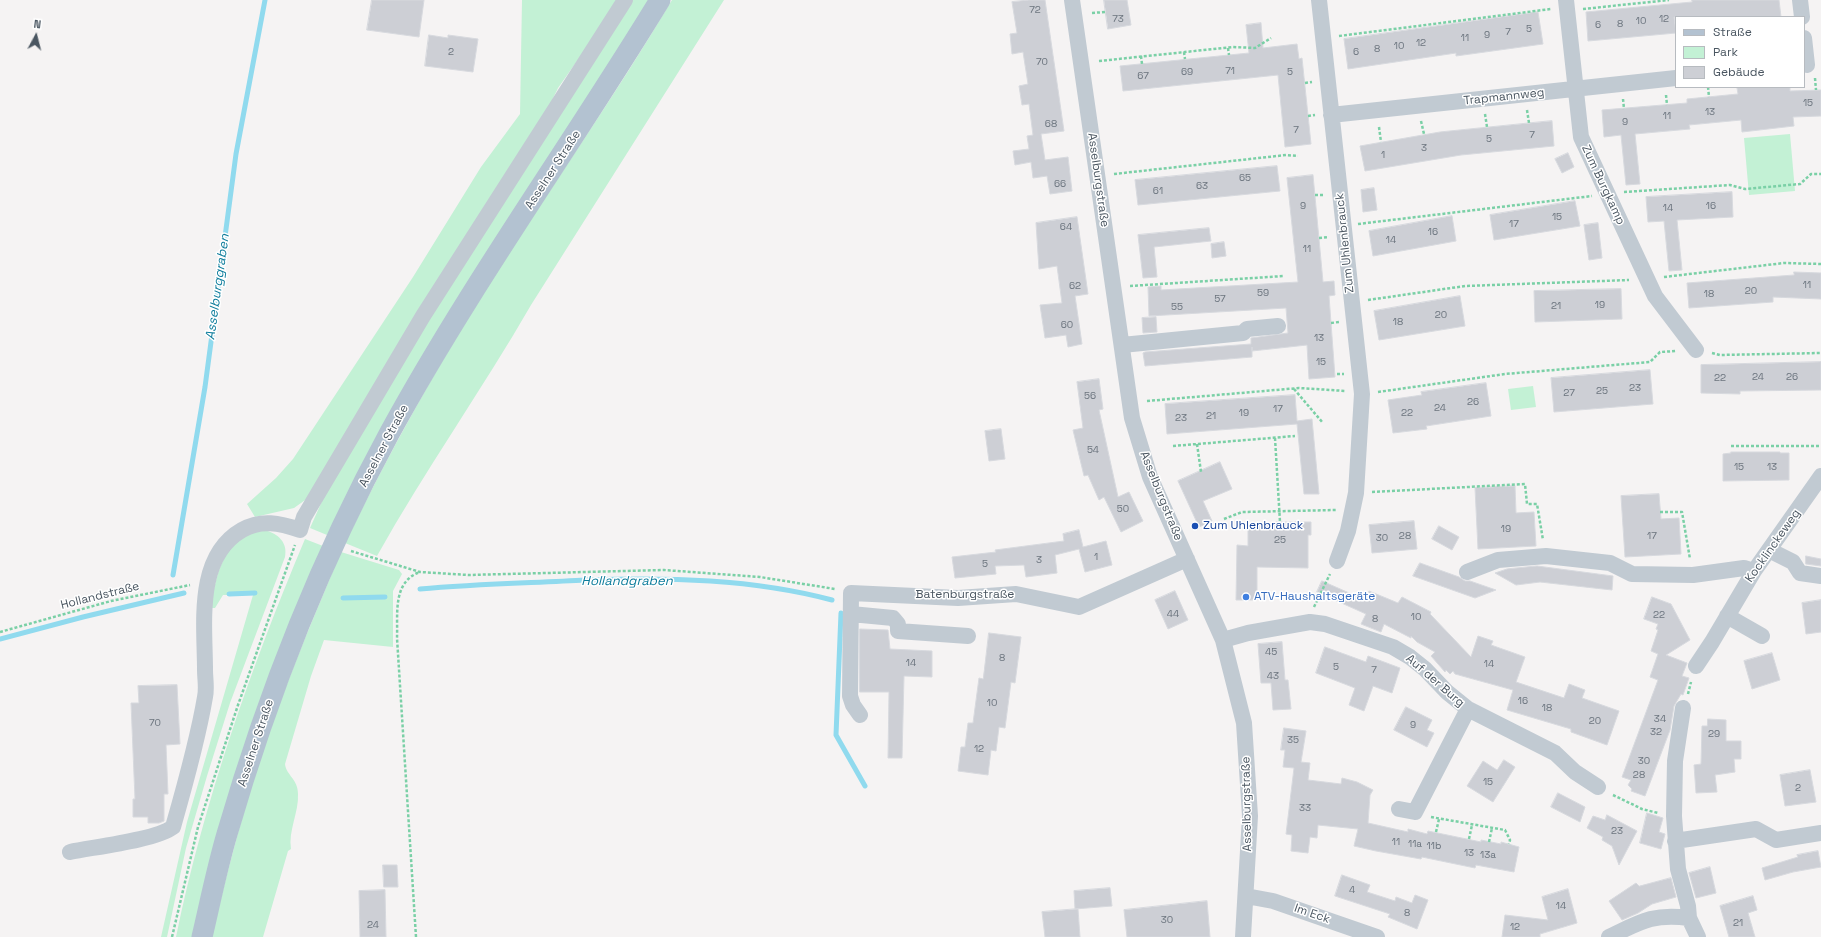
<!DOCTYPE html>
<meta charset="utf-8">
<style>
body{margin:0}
#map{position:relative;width:1821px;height:937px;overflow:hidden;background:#f5f3f3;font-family:"Space Grotesk",sans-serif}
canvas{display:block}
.legend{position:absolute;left:1675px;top:16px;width:130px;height:72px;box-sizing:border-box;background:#fff;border:1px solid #b7bbc0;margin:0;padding:5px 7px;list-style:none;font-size:12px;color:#4a5661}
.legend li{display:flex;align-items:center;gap:8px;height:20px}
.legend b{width:20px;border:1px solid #b7bbc0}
.north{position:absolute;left:16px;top:16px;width:40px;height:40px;-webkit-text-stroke:3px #fff;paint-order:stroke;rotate:7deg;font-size:11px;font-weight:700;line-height:16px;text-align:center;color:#4a5661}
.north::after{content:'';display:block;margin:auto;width:14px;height:18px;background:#4a5661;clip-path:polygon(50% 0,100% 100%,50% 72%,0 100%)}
</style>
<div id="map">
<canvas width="1821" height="937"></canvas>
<ul class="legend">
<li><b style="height:5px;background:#b3c2d1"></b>Straße</li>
<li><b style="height:11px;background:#c3f1d5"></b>Park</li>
<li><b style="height:11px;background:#cdcfd5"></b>Gebäude</li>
</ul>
<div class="north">N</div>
</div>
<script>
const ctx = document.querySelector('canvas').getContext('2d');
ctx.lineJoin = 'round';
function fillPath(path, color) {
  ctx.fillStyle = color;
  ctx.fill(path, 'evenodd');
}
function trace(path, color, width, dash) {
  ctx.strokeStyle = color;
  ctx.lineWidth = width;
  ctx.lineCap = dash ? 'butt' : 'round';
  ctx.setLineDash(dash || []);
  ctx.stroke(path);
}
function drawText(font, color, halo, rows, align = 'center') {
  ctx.font = font + ' "Space Grotesk",sans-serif';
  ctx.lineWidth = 3;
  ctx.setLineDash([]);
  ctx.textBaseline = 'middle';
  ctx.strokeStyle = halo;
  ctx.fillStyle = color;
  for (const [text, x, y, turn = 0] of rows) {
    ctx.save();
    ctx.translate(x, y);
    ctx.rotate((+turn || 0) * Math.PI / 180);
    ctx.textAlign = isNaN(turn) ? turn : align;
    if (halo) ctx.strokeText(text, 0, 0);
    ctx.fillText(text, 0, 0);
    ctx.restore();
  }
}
const green = new Path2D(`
 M 522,0 L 620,0 L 558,88 L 547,111 L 308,498 L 294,508 L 255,517 L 247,504 L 276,478 L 293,459 L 413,277 L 481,167 L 520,114 Z
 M 631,0 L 650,0 L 327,535 L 310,528 L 323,499 L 384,391 Z
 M 672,0 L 724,0 L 531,305 C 482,390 425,470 377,556 L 345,543 C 389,453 437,366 491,281 C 551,187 615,96 672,0 Z
 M 1790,134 L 1795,191 L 1749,195 L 1744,138 Z
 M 1533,386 L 1536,407 L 1511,410 L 1508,389 Z
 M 265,530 C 278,534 288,542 285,557 L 230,703 L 207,776 L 186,848 L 167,937 L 161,937 L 187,822 L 253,595 L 223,595 L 215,608 L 210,608 C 216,581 219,550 247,535 C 252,532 259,532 265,530 Z
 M 305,539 L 323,546 L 193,937 L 176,937 C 204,801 251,667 305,539 Z
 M 341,552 L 399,570 L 402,574 L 393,591 L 393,647 L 324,640 L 311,676 L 285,764 C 286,775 298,779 298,794 C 299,812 288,831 291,849 L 288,851 L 263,937 L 212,937 C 224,885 237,833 253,782 C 277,703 309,628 341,552 Z`);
const stream = new Path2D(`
 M 173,575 L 205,387 L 236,154 L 265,0
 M 420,589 C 475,584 530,583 586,580 C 668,577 753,579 832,600
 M 229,594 L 255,593
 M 343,598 L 385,597
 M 841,613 L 836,735 L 865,786
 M 0,639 L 83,617 L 184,593`);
const building = new Path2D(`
 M 372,0 L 424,0 L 419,37 L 367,30 Z
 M 1029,0 L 1045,0 L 1064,131 L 1041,134 L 1045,160 L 1068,157 L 1072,191 L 1050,194 L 1047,176 L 1033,178 L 1031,162 L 1015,165 L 1013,151 L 1029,149 L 1027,136 L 1033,135 L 1029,104 L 1022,105 L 1019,86 L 1028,84 L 1023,52 L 1012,54 L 1010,34 L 1017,33 L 1012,2 Z
 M 1104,0 L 1127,0 L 1131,25 L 1108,29 Z
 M 1692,0 L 1779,0 L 1781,17 L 1674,17 L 1676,33 L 1588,41 L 1586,12 L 1692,2 Z
 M 1538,12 L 1543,44 L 1456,56 L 1456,53 L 1348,69 L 1344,39 Z
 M 1261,23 L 1263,48 L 1297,44 L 1299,59 L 1302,58 L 1311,144 L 1285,147 L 1278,75 L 1123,91 L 1120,66 L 1249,53 L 1246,25 Z
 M 429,35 L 448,38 L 448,35 L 478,39 L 473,72 L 425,66 Z
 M 1746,87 L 1790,87 L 1790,91 L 1821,90 L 1821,116 L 1793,117 L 1794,126 L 1742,132 L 1741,120 L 1689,125 L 1690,129 L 1635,134 L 1640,184 L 1626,185 L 1621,135 L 1604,137 L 1602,110 L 1687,103 L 1687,99 L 1738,94 L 1737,88 Z
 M 1552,121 L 1554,146 L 1461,155 L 1365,171 L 1360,146 L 1440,132 Z
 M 1568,153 L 1574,167 L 1562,173 L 1555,159 Z
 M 1277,166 L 1280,191 L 1138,205 L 1135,180 Z
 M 1313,175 L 1323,282 L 1334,281 L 1335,295 L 1329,296 L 1335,377 L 1309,379 L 1307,345 L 1252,351 L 1252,347 L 1252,357 L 1145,366 L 1143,353 L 1145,352 L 1251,344 L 1251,338 L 1288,333 L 1286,308 L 1149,316 L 1148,287 L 1161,286 L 1161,290 L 1298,282 L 1287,178 Z
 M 1374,188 L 1377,210 L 1363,212 L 1361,190 Z
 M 1732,192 L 1733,217 L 1677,220 L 1682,270 L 1669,271 L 1664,221 L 1648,222 L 1646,197 Z
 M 1575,201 L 1580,226 L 1494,240 L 1490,215 Z
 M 1452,216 L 1456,241 L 1373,256 L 1369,231 Z
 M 1077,217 L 1088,294 L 1075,296 L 1082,344 L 1068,347 L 1066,335 L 1045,338 L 1040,305 L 1062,303 L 1057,266 L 1039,269 L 1036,223 Z
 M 1598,223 L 1602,258 L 1589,260 L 1584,225 Z
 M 1209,228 L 1211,241 L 1154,247 L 1157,277 L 1143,278 L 1138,235 Z
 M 1224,242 L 1226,256 L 1212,258 L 1211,244 Z
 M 1794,272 L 1821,273 L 1821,299 L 1773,297 L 1773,302 L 1689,308 L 1687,283 L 1794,275 Z
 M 1621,289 L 1622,319 L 1535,322 L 1534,291 Z
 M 1460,296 L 1465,326 L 1379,340 L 1374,311 Z
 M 1156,317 L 1157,332 L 1143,333 L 1142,318 Z
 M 1821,362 L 1821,390 L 1740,391 L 1740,394 L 1701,393 L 1701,365 Z
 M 1650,370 L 1653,404 L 1554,412 L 1551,378 Z
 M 1099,379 L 1103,409 L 1099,410 L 1118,497 L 1129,492 L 1143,521 L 1121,532 L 1104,497 L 1099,500 L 1088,475 L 1084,476 L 1073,430 L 1083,428 L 1077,382 Z
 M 1486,383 L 1491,416 L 1426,426 L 1427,429 L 1393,433 L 1388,400 L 1422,395 L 1421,392 Z
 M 1295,395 L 1297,421 L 1312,419 L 1319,494 L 1304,494 L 1297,424 L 1167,434 L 1165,404 Z
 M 1001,429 L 1005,459 L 989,461 L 985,431 Z
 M 1731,452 L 1780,452 L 1780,453 L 1789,453 L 1789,480 L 1723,481 L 1723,454 L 1731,453 Z
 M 1220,462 L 1232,489 L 1203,501 L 1212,521 L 1199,527 L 1178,481 Z
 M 1515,486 L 1516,513 L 1534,512 L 1536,546 L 1478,549 L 1475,488 Z
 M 1659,494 L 1661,519 L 1679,518 L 1681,554 L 1625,557 L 1621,496 Z
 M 1414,521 L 1417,549 L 1372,553 L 1369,525 Z
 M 1276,522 L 1311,522 L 1311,535 L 1308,535 L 1308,568 L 1257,567 L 1257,600 L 1236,600 L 1237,545 L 1248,546 L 1248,524 L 1276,524 Z
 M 1439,526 L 1459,537 L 1452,550 L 1432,539 Z
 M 1079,530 L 1083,547 L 1106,541 L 1112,565 L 1085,572 L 1079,549 L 1055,555 L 1057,573 L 1026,577 L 1024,565 L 995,566 L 996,574 L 955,578 L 952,557 L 996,552 L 995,550 L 1064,541 L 1063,534 Z
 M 1806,556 L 1821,559 L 1821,566 L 1806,564 Z
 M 1420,563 L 1459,577 L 1465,581 L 1470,581 L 1496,590 L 1475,598 L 1413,576 Z
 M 1537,566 L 1613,576 L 1612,590 L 1540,582 L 1516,585 L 1495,573 L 1507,569 Z
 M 1322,581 L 1356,596 L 1358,592 L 1367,596 L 1369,591 L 1398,603 L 1402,597 L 1431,612 L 1430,614 L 1471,657 L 1478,636 L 1493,641 L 1491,645 L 1525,657 L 1516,682 L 1564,698 L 1569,684 L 1585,690 L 1582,698 L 1619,711 L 1607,745 L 1571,732 L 1571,729 L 1507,710 L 1513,690 L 1455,674 L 1453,671 L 1450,674 L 1446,670 L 1445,672 L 1431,656 L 1435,652 L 1417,642 L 1411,636 L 1411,638 L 1384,624 L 1381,632 L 1361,624 L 1366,614 L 1317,592 Z
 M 1175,591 L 1188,620 L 1168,629 L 1155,600 Z
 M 1652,597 L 1671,604 L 1690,640 L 1666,655 L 1687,663 L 1682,676 L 1689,678 L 1683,695 L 1681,694 L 1674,706 L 1670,730 L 1645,796 L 1631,791 L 1632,789 L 1628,785 L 1631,780 L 1622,777 L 1658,680 L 1650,677 L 1658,654 L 1651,651 L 1658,630 L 1656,629 L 1658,624 L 1644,619 Z
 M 1821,600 L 1821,632 L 1806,634 L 1802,603 Z
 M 860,629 L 888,630 L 890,649 L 932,651 L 932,677 L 904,676 L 902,758 L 888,758 L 889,692 L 860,692 Z
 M 989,633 L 1021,637 L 1015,683 L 1011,682 L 1005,728 L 999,727 L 996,751 L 991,750 L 988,775 L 958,771 L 961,747 L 965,747 L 968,723 L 973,723 L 979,678 L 983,679 Z
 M 1282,642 L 1285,680 L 1288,680 L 1291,709 L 1273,710 L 1271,683 L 1261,683 L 1258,644 Z
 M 1325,647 L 1366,662 L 1368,656 L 1400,668 L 1392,693 L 1373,686 L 1364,711 L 1349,705 L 1355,688 L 1316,673 Z
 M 1772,653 L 1780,680 L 1752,689 L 1744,661 Z
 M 177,685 L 180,744 L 166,745 L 168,794 L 164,794 L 164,821 L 159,823 L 148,823 L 148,817 L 133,817 L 133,799 L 135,799 L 131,703 L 139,703 L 138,686 Z
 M 1406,707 L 1432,720 L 1427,730 L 1434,733 L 1427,747 L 1394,730 Z
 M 1708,719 L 1726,720 L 1726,741 L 1741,741 L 1741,759 L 1734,759 L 1735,772 L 1715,775 L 1717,792 L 1696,793 L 1694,765 L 1701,764 L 1702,726 L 1707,726 Z
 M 1284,728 L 1306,731 L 1301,762 L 1310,763 L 1308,780 L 1341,784 L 1342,778 L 1357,782 L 1373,790 L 1370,795 L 1368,823 L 1408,832 L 1408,829 L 1427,834 L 1428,831 L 1481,842 L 1481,840 L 1501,844 L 1501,842 L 1519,847 L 1514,872 L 1476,865 L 1475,868 L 1422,857 L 1421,859 L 1376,851 L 1354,846 L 1358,829 L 1318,825 L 1317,838 L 1310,837 L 1308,853 L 1291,851 L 1292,835 L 1286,834 L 1294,768 L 1283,767 L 1285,750 L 1281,750 Z
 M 1504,760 L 1515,767 L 1493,802 L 1467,786 L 1483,761 L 1497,770 Z
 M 1810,770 L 1816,802 L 1785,806 L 1780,775 Z
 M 1558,793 L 1585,807 L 1580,822 L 1551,807 Z
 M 1647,813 L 1663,818 L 1659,832 L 1665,834 L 1661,849 L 1640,843 Z
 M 1607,815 L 1637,831 L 1619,865 L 1612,846 L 1602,840 L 1603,837 L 1587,828 L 1593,816 L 1605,820 Z
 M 1818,851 L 1821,867 L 1793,872 L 1765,880 L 1762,868 L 1798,857 L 1797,855 Z
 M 383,865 L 397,865 L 398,887 L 384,887 Z
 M 1710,867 L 1716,893 L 1696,898 L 1689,873 Z
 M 1342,875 L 1370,885 L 1367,892 L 1395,901 L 1396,897 L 1412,903 L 1415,895 L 1428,900 L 1417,929 L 1388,917 L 1390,914 L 1335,896 Z
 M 1671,878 L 1676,897 L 1652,904 L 1638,913 L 1622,920 L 1609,901 L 1636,883 L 1639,886 Z
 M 1110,888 L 1112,906 L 1075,909 L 1074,891 Z
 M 1568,889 L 1577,923 L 1540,934 L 1540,937 L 1502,937 L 1505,915 L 1548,920 L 1542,897 Z
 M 385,890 L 386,937 L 360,937 L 359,891 Z
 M 1753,896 L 1757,910 L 1748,913 L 1755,937 L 1729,937 L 1720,906 Z
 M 1207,901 L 1210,937 L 1127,937 L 1124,910 Z
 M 1078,909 L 1080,937 L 1045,937 L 1042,912 Z`);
const path = new Path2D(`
 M 1583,9 L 1669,0
 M 1092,13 L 1105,12
 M 1339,36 L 1551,9
 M 1228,48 L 1229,55
 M 1184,52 L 1185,59
 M 1141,56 L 1142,64
 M 1099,61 L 1233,47 L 1255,48 L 1271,38
 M 1815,78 L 1816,90
 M 1305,83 L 1312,82
 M 1708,87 L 1709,97
 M 1666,95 L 1667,105
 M 1623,99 L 1624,109
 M 1527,110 L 1529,123
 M 1485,114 L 1487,127
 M 1308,116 L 1315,115
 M 1421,121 L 1424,134
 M 1379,127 L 1381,142
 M 1114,174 L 1286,155 L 1298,156
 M 1624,192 L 1730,185 L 1745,189 L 1800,184 L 1811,174 L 1821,174
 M 1315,195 L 1324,195
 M 1358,224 L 1592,196
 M 1319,238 L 1329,237
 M 1664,277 L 1784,263 L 1821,264
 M 1130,286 L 1284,276
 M 1368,300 L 1465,286 L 1629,280
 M 1331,323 L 1339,322
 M 1712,353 L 1720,355 L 1821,353
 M 1337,374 L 1344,374
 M 1294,389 L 1323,423
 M 1378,392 L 1505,374 L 1650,362 L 1660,352 L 1677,351
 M 1147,401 L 1299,388 L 1346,391
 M 1275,438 L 1280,522
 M 1197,444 L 1201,472
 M 1173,446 L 1295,436
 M 1731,446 L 1821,446
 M 1372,492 L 1525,484 L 1527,504 L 1537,504 L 1543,540
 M 1660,512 L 1682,512 L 1690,559
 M 1224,519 L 1242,512 L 1336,510
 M 351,551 L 420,572 L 468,575 L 664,570 L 760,577 L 835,589
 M 1314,607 L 1330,574
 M 0,632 L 111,601 L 190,585
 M 1688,694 L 1691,682
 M 1613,795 L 1642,809 L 1658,813
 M 1431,817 L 1505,830 L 1510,840 L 1509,844
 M 1436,832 L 1439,819
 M 1469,839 L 1472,825
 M 1489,842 L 1492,828
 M 172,937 L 198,827 L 238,705 L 295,545
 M 416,937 L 397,638 C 398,614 392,582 420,572`);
const minor = new Path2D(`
 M 1072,0 L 1132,418 L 1150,477 L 1223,640 L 1244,723 L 1250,816 L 1243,937
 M 1319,0 L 1362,394 L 1356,493 L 1348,531 L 1337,561
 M 1566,0 L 1581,137 L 1655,296 L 1696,350
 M 1800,0 L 1802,17
 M 1804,38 L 1807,65
 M 1331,115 L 1676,78
 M 1122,345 L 1243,333 L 1247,329 L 1278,326
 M 1769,550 L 1793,562 L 1800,573 L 1821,576
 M 1467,572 L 1498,560 L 1546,556 L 1610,563 L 1632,574 L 1693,575 L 1744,568 L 1754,571
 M 851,614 L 893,618 L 898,624 L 898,631 L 968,636
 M 1727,616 L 1762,636
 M 1223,640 L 1248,633 L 1310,622 L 1325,624 L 1393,647 L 1410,657 L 1425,669 L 1447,692 L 1468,709 L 1555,753 L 1575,772 L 1598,787
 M 1696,666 L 1712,642 L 1754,571 L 1821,476
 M 1683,708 L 1675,761 L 1674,816 L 1678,869 L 1688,906 L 1689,918 L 1698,937
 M 860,715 L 853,705 L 850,696 L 851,593 L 958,598 L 1016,594 L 1079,607 L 1187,559
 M 1399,809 L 1415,812 L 1468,709
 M 1675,841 L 1756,829 L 1776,840 L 1821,833
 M 70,852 C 94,847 156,840 173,827 C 185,785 198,739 205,697 C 207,688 205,679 205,670 C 205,624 195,557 242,530 C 261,519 280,523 300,530 L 304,517 L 423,316 L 625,0
 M 1246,896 L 1273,901 L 1377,937
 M 1609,937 C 1640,922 1653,913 1689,918`);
const major = new Path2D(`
 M 202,937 C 210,903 217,868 227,834 C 267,696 320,561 389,434 C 471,284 571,146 660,0`);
const markers = [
 [1195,526,4,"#1a4fb4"],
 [1246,597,4,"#3f7fe0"]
];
const numberNames = [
 ["72",1035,10],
 ["73",1118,19],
 ["12",1664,19],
 ["10",1641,21],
 ["8",1620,24],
 ["6",1598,25],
 ["5",1529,29],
 ["7",1508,32],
 ["9",1487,35],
 ["11",1465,38],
 ["12",1421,43],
 ["10",1399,46],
 ["8",1377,49],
 ["2",451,52],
 ["6",1356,52],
 ["70",1042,62],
 ["71",1230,71],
 ["69",1187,72],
 ["5",1290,72],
 ["67",1143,76],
 ["15",1808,103],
 ["13",1710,112],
 ["11",1667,116],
 ["9",1625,122],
 ["68",1051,124],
 ["7",1296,130],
 ["7",1532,135],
 ["5",1489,139],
 ["3",1424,148],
 ["1",1383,155],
 ["65",1245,178],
 ["66",1060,184],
 ["63",1202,186],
 ["61",1158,191],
 ["9",1303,206],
 ["16",1711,206],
 ["14",1668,208],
 ["15",1557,217],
 ["17",1514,224],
 ["64",1066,227],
 ["16",1433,232],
 ["14",1391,240],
 ["11",1307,249],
 ["11",1807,285],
 ["62",1075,286],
 ["20",1751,291],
 ["59",1263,293],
 ["18",1709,294],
 ["57",1220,299],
 ["19",1600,305],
 ["21",1556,306],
 ["55",1177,307],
 ["20",1441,315],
 ["18",1398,322],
 ["60",1067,325],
 ["13",1319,338],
 ["15",1321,362],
 ["24",1758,377],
 ["26",1792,377],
 ["22",1720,378],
 ["23",1635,388],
 ["25",1602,391],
 ["27",1569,393],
 ["56",1090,396],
 ["26",1473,402],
 ["24",1440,408],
 ["17",1278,409],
 ["19",1244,413],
 ["22",1407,413],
 ["21",1211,416],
 ["23",1181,418],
 ["54",1093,450],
 ["15",1739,467],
 ["13",1772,467],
 ["50",1123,509],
 ["19",1506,529],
 ["28",1405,536],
 ["17",1652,536],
 ["30",1382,538],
 ["25",1280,540],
 ["1",1096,557],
 ["3",1039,560],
 ["5",985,564],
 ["44",1173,614],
 ["22",1659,615],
 ["10",1416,617],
 ["8",1375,619],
 ["45",1271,652],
 ["8",1002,658],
 ["14",911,663],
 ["14",1489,664],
 ["5",1336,667],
 ["7",1374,670],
 ["43",1273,676],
 ["16",1523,701],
 ["10",992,703],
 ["18",1547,708],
 ["34",1660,719],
 ["20",1595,721],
 ["70",155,723],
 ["9",1413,725],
 ["32",1656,732],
 ["29",1714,734],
 ["35",1293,740],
 ["12",979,749],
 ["30",1644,761],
 ["28",1639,775],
 ["15",1488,782],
 ["2",1798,788],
 ["33",1305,808],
 ["23",1617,831],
 ["11",1396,842],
 ["11a",1415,844],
 ["11b",1434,846],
 ["13",1469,853],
 ["13a",1488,855],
 ["4",1352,890],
 ["14",1561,906],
 ["8",1407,913],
 ["30",1167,920],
 ["21",1738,923],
 ["24",373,925],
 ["12",1515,927]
];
const streetNames = [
 ["Trapmannweg",1504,97,-6],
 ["Asselner Straße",553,170,-57],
 ["Asselburgstraße",1098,180,82],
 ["Zum Burgkamp",1603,185,65],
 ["Zum Uhlenbrauck",1345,243,-96],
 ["Asselner Straße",384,446,-62],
 ["Asselburgstraße",1161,496,68],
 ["Kocklinckeweg",1773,546,-55],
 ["Batenburgstraße",965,595],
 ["Hollandstraße",100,596,-14],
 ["Auf der Burg",1435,681,41],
 ["Asselner Straße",256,743,-72],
 ["Asselburgstraße",1247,804,-91],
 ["Im Eck",1312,914,19]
];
const transitNames = [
 ["Zum Uhlenbrauck",1203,526]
];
const shopNames = [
 ["ATV-Haushaltsgeräte",1254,597]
];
const waterNames = [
 ["Asselburggraben",218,287,-82],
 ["Hollandgraben",627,581]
];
fillPath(green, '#c3f1d5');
trace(stream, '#90daee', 5);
fillPath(building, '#cdcfd5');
trace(building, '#d7d9de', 1);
trace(path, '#7ad0a6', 2.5, [3, 2]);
trace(minor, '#c1cad2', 16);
trace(major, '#b3c2d1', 21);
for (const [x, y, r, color] of markers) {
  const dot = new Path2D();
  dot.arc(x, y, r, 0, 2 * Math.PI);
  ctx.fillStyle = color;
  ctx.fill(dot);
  trace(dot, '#fff', 1.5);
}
drawText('10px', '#6b747e', null, numberNames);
drawText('12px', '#4a5661', '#fff', streetNames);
drawText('12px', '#164399', '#fff', transitNames, 'left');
drawText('12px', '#366cbe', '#fff', shopNames, 'left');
drawText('italic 13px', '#0c7c9b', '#fff', waterNames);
</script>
